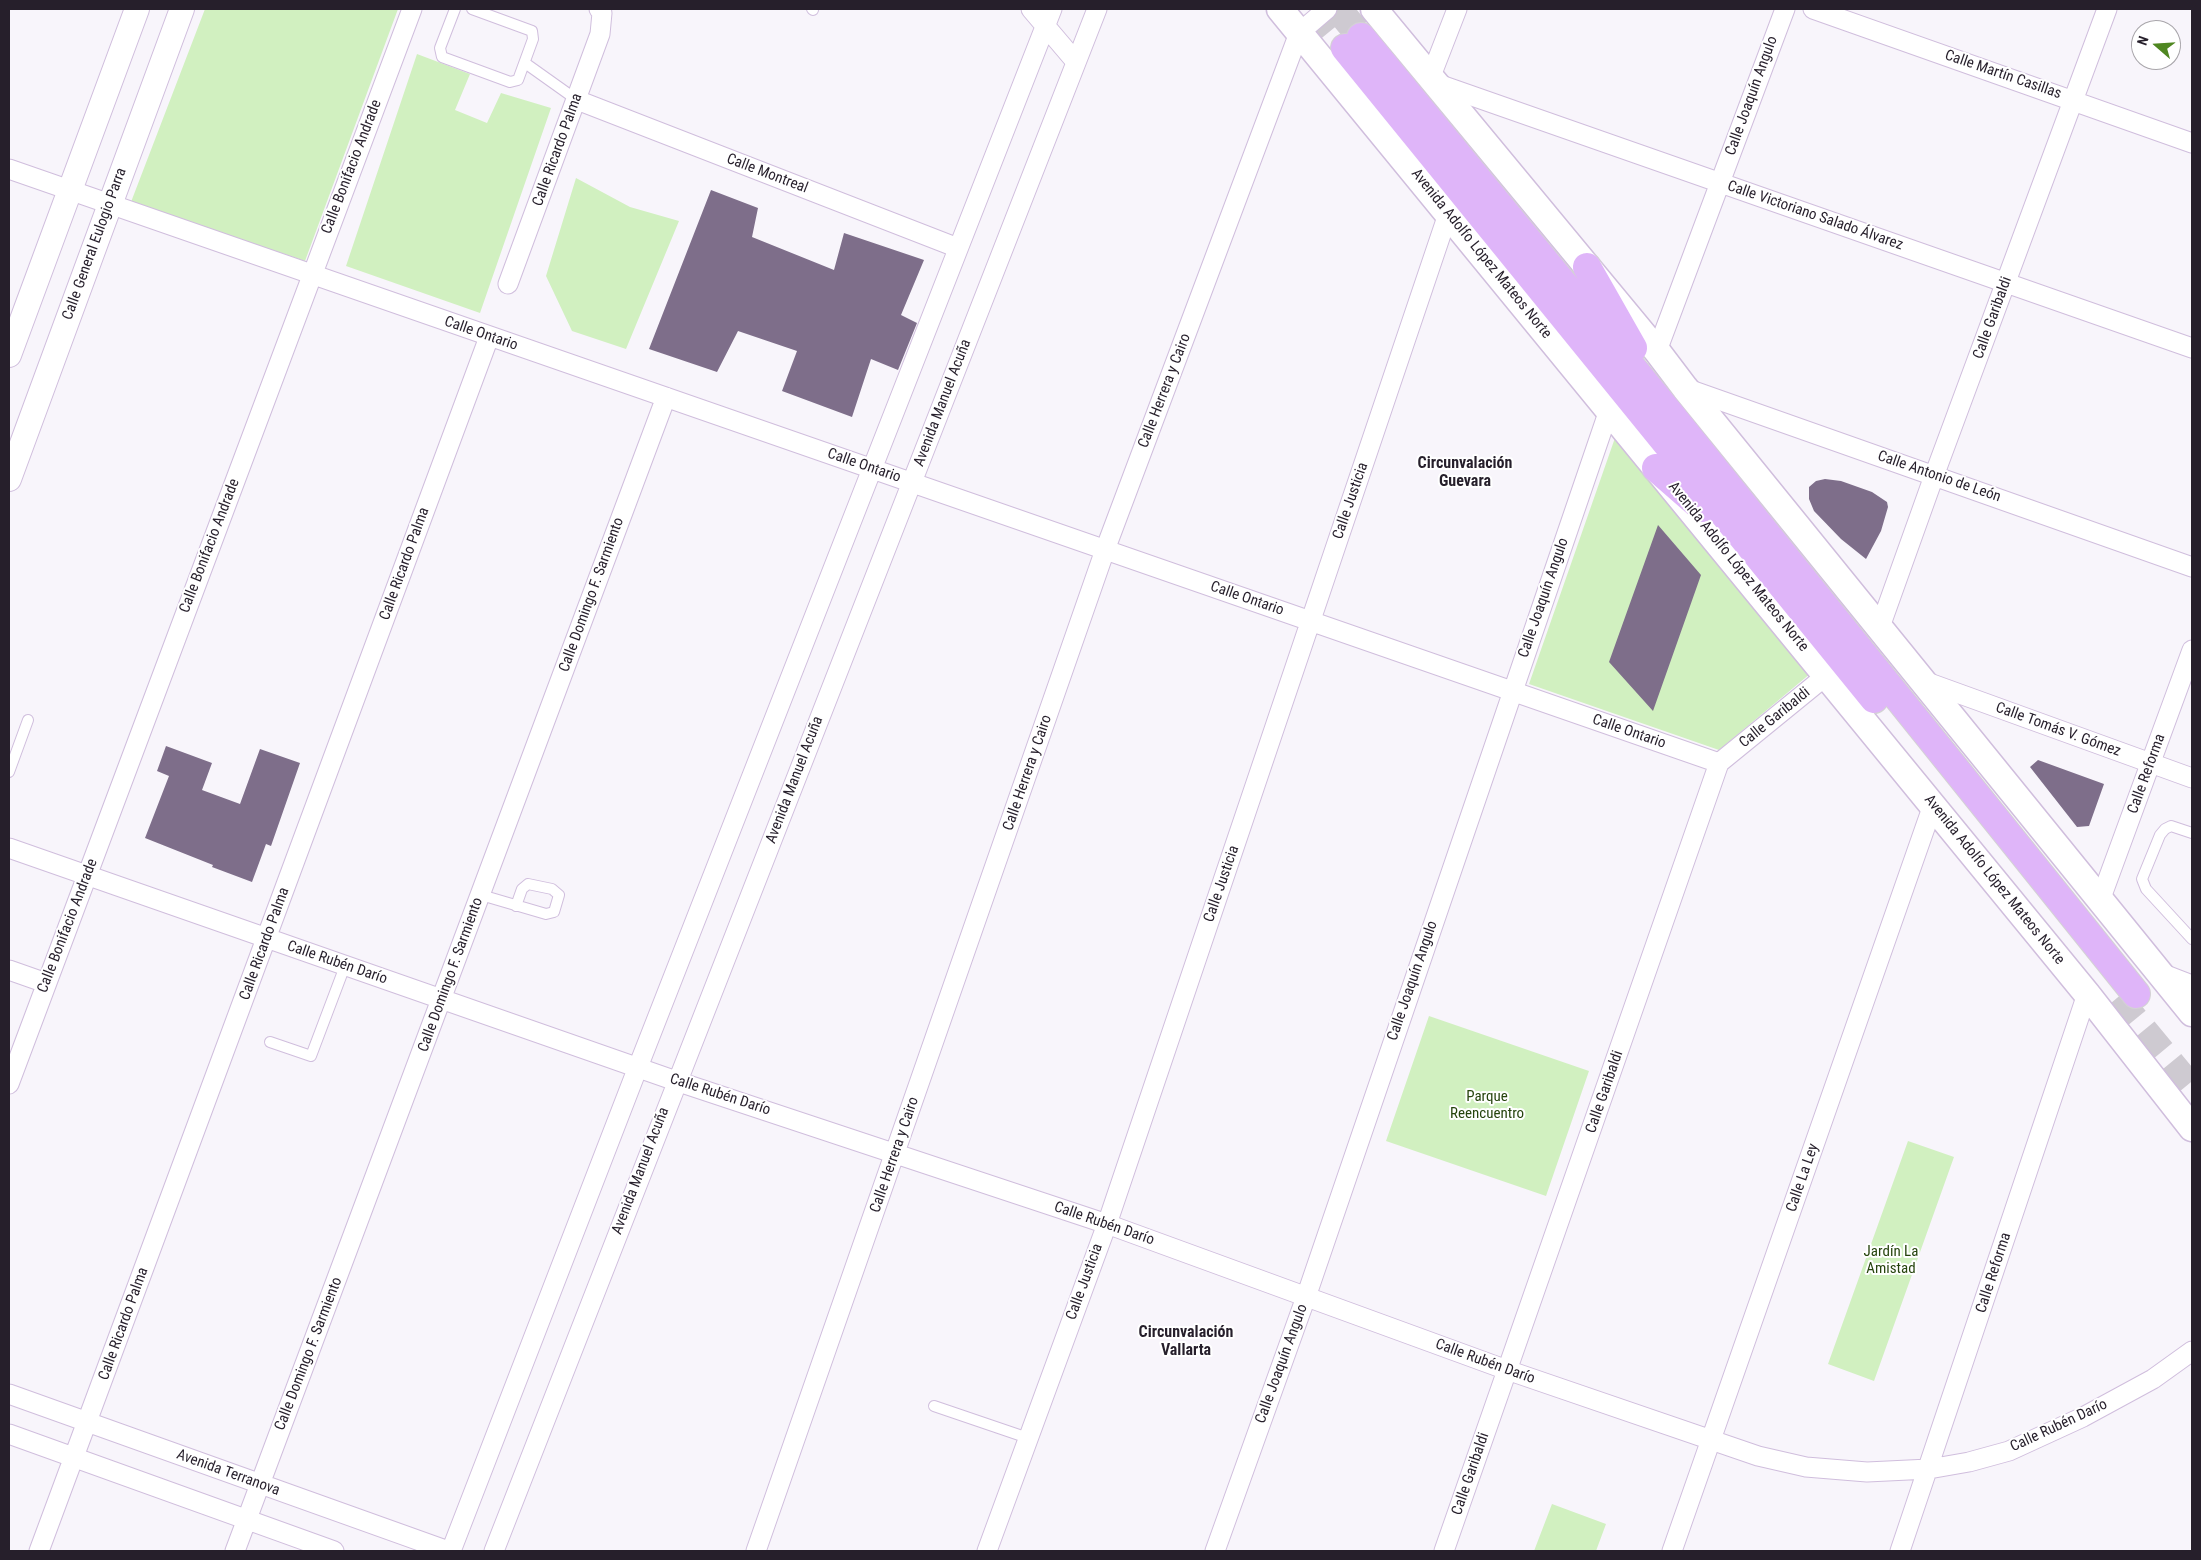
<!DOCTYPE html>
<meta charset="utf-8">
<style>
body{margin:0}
#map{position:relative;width:2201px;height:1560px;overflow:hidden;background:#f8f5fb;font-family:"Roboto Condensed",sans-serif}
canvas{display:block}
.frame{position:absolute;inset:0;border:10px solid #261f2b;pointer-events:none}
.north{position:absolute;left:2131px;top:20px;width:50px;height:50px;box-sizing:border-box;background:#fff;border:1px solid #a8a5aa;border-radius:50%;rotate:289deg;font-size:14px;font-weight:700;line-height:20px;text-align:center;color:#261f2b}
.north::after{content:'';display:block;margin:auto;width:18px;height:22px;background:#4f8721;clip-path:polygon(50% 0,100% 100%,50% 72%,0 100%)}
</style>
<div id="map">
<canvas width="2201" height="1560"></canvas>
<div class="frame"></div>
<div class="north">N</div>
</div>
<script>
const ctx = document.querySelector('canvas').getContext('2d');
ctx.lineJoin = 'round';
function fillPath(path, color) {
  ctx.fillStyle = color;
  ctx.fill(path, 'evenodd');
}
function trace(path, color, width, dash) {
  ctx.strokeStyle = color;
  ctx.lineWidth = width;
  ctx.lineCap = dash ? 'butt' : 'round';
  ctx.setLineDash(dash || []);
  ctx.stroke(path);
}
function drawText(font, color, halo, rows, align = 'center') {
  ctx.font = font + ' "Roboto Condensed",sans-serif';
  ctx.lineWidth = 4;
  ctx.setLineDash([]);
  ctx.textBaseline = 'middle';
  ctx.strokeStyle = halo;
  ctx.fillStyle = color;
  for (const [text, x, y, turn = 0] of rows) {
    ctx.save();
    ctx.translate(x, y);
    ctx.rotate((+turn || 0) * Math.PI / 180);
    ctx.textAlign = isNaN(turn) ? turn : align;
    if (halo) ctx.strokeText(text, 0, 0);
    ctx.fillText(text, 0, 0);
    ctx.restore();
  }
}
const green = new Path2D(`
 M 205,9 L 398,9 L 305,261 L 131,202 Z
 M 417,54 L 470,74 L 455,110 L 487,123 L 501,93 L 551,108 L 480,313 L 346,266 Z
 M 576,178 L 630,207 L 679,221 L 626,349 L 572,331 L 546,276 Z
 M 1616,435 L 1811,673 L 1719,750 L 1529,684 Z
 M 1429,1016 L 1589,1071 L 1546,1196 L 1386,1141 Z
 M 1908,1141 L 1954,1157 L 1874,1381 L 1828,1364 Z
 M 1552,1504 L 1606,1524 L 1596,1551 L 1534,1551 Z`);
const building = new Path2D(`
 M 711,190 L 758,208 L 752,237 L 834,270 L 844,233 L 924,260 L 901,315 L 917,323 L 898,370 L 871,359 L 852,417 L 782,391 L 797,351 L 738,331 L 717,372 L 649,349 Z
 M 1825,479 L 1841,481 L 1872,492 L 1887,502 L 1888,507 L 1881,531 L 1866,559 L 1841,539 L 1814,511 L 1809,499 L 1809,487 L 1816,481 Z
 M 1658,525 L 1701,575 L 1653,711 L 1609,662 Z
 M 166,746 L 212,763 L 202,790 L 240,804 L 260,749 L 300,763 L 271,846 L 266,844 L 252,882 L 212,867 L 213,865 L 145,838 L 169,776 L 157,771 Z
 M 2038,760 L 2104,784 L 2089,826 L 2077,827 L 2030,767 Z`);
const primaryTunnel = new Path2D(`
 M 1313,9 L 1345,48
 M 1338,9 L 1361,37
 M 2117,998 L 2192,1089`);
const service = new Path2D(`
 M 455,9 L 440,48 L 442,57 L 510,82 L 518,80 L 533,39 L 532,31 L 472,9
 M 812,9 L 813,10
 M 525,63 L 577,100
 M 9,772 L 28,720
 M 2192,833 L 2171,826 L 2165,829 L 2160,835 L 2142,879 L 2146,889 L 2192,939
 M 481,895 L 546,914 L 554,912 L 559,895 L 552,889 L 528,884 L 522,889 L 516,906
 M 270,1042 L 311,1056 L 345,966
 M 934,1406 L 1028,1438`);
const minor = new Path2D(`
 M 1031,9 L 1076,62
 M 1813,9 L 2192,143
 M 1431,76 L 1457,9
 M 1438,84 L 2192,348
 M 577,100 L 958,248
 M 9,169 L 1719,763
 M 508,284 L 600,34 L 602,13 L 599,9
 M 1657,351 L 1785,9
 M 1685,388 L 2192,567
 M 1880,627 L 1934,476 L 2107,9
 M 1924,681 L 2192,778
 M 9,848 L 676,1081 L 1107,1224 L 1507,1370 L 1758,1456 L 1806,1467 L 1867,1472 L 1929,1469 L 1969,1462 L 2009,1451 L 2083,1417 L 2153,1379 L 2192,1351
 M 2101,898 L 2192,650
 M 9,970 L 46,983
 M 2161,973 L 2192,985
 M 9,1084 L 412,9
 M 9,1394 L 448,1551
 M 9,1434 L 334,1551
 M 39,1551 L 489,337
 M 235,1551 L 666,397
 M 451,1551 L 638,1067 L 1052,9
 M 494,1551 L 1097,9
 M 756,1551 L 1105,550 L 1299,33 L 1327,9
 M 987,1551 L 1107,1224 L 1448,214
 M 1215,1551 L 1306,1297 L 1609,410
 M 1444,1551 L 1719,763 L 1827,675
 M 1672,1551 L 1933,805
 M 1900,1551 L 2087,994`);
const tertiary = new Path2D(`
 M 9,355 L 137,9
 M 9,479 L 182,9`);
const secondary = new Path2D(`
 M 1280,9 L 2087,994 L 2192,1128
 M 1374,9 L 1657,351 L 1685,388 L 2192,1013`);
const primary = new Path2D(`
 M 1361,37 L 1671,415 L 2136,994
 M 1345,48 L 1874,699
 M 1587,267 L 1633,348
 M 1656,468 L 1702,508`);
const streetNames = [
 ["Calle Martín Casillas",2003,75,19],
 ["Calle Joaquín Angulo",1752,96,-70],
 ["Calle Ricardo Palma",558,150,-70],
 ["Calle Bonifacio Andrade",352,167,-69],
 ["Calle Montreal",767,174,21],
 ["Calle Victoriano Salado Álvarez",1815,216,19],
 ["Calle General Eulogio Parra",95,244,-70],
 ["Avenida Adolfo López Mateos Norte",1481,254,51],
 ["Calle Garibaldi",1993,318,-70],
 ["Calle Ontario",481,334,19],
 ["Calle Herrera y Cairo",1165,391,-69],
 ["Avenida Manuel Acuña",943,403,-69],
 ["Calle Ontario",864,466,19],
 ["Calle Antonio de León",1939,477,19],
 ["Calle Justicia",1351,501,-71],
 ["Calle Bonifacio Andrade",210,546,-69],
 ["Calle Ricardo Palma",405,564,-70],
 ["Avenida Adolfo López Mateos Norte",1738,567,51],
 ["Calle Domingo F. Sarmiento",592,595,-70],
 ["Calle Joaquín Angulo",1544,598,-71],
 ["Calle Ontario",1247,599,19],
 ["Calle Garibaldi",1775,718,-39],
 ["Calle Tomás V. Gómez",2058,730,20],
 ["Calle Ontario",1629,732,19],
 ["Calle Herrera y Cairo",1028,773,-71],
 ["Calle Reforma",2147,774,-70],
 ["Avenida Manuel Acuña",795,780,-69],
 ["Avenida Adolfo López Mateos Norte",1994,880,51],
 ["Calle Justicia",1222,884,-71],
 ["Calle Bonifacio Andrade",68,926,-69],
 ["Calle Ricardo Palma",265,944,-70],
 ["Calle Rubén Darío",337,963,19],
 ["Calle Domingo F. Sarmiento",451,975,-70],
 ["Calle Joaquín Angulo",1413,981,-71],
 ["Calle Garibaldi",1605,1092,-71],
 ["Calle Rubén Darío",720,1095,18],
 ["Calle Herrera y Cairo",895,1155,-71],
 ["Avenida Manuel Acuña",641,1171,-69],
 ["Calle La Ley",1803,1178,-71],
 ["Calle Rubén Darío",1104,1224,19],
 ["Calle Reforma",1994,1273,-72],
 ["Calle Justicia",1085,1282,-70],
 ["Calle Ricardo Palma",124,1324,-70],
 ["Calle Domingo F. Sarmiento",309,1354,-69],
 ["Calle Rubén Darío",1485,1362,20],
 ["Calle Joaquín Angulo",1282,1364,-70],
 ["Calle Rubén Darío",2059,1426,-25],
 ["Avenida Terranova",228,1473,20],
 ["Calle Garibaldi",1471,1474,-71]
];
const parkNames = [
 ["Parque",1487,1097],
 ["Reencuentro",1487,1114],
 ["Jardín La",1891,1252],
 ["Amistad",1891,1269]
];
const neighbourhoodNames = [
 ["Circunvalación",1465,464],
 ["Guevara",1465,482],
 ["Circunvalación",1186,1333],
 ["Vallarta",1186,1351]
];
fillPath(green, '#d1f0c0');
fillPath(building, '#7e6e8a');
trace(primaryTunnel, '#cecad1', 28, [28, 14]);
trace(service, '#d0bedd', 12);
trace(minor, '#d0bedd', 21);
trace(tertiary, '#d0bedd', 26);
trace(secondary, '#d0bedd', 29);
trace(primary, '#d4d2d5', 30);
trace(service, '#fff', 10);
trace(minor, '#fff', 19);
trace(tertiary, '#fff', 24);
trace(secondary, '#fff', 26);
trace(primary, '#dfb5f9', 28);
drawText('15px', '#261f2b', '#fff', streetNames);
drawText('15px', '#26440d', '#fff', parkNames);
drawText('bold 16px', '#261f2b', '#fff', neighbourhoodNames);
</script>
